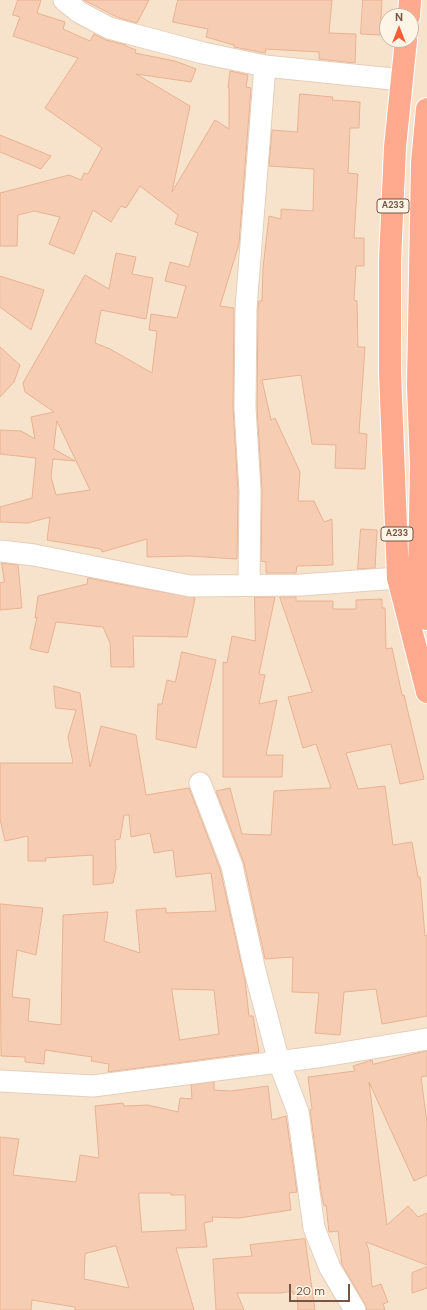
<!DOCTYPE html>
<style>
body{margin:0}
#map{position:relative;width:427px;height:1310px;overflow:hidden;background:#fef1dd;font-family:"DM Sans",sans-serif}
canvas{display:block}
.north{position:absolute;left:379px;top:8px;width:40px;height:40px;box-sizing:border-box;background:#fff5e6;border:1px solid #c8b5a5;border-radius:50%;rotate:0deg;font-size:11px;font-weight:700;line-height:16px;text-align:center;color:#765544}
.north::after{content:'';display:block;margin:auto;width:14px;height:18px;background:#f55e36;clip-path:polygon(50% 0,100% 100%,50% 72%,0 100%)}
.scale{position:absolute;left:289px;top:1284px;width:61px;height:18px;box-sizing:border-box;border:2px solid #765544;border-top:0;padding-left:5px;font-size:12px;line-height:14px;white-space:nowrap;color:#765544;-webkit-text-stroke:3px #fff5e6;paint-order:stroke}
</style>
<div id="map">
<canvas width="427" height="1310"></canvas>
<div class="north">N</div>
<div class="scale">20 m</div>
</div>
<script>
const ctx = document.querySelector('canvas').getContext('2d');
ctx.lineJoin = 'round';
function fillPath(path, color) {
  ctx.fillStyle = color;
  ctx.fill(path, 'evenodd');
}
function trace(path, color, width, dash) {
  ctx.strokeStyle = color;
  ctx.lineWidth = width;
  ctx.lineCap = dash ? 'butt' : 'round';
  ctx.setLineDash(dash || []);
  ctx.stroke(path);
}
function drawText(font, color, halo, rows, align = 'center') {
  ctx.font = font + ' "DM Sans",sans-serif';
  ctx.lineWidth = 3.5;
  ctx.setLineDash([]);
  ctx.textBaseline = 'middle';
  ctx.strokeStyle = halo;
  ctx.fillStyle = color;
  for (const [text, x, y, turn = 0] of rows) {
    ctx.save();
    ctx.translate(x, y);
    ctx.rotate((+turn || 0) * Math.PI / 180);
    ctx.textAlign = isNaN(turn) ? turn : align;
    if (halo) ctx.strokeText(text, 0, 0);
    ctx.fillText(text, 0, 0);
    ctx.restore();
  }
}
const residential = new Path2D(`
 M 0,0 L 427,0 L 427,1310 L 0,1310 ZM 387,16 L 411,16 L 411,40 L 387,40 Z`);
const building = new Path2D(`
 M 18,0 L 41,0 L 37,13 L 65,22 L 63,29 L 90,41 L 94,34 L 106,40 L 126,45 L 126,46 L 136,50 L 135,53 L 175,61 L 196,69 L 191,82 L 136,74 L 190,106 L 172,192 L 215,120 L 229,129 L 229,88 L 228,88 L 230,71 L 248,75 L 246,87 L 251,88 L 239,244 L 220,306 L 234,308 L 233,408 L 238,491 L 237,559 L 189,556 L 147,557 L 147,539 L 102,552 L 101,549 L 47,540 L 50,517 L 28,523 L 0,522 L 0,507 L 32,498 L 36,458 L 0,454 L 0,430 L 21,431 L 35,439 L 31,417 L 54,412 L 25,392 L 23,383 L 85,275 L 109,289 L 116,253 L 136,257 L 132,274 L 153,278 L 146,319 L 101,310 L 95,343 L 110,349 L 152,373 L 157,331 L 149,330 L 151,314 L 177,318 L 186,286 L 165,281 L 170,262 L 189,267 L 198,233 L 175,224 L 178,215 L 140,186 L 126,208 L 121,206 L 111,222 L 93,210 L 74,254 L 49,244 L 60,217 L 34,211 L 18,215 L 17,246 L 0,246 L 0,193 L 69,175 L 81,180 L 84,173 L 88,174 L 102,148 L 45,108 L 78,58 L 13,36 L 20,17 L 13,15 ZM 57,421 L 90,490 L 56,495 L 51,477 L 53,459 L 75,461 L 54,449 Z
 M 84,0 L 149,0 L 137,23 L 119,18 Z
 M 178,0 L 332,0 L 329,33 L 356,34 L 355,63 L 319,59 L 319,52 L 266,49 L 265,53 L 234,47 L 234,45 L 206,37 L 208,29 L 173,22 Z
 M 363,0 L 382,0 L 380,35 L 361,34 Z
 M 300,94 L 333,97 L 332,100 L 360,102 L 359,128 L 350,128 L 348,173 L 358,174 L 354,238 L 364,238 L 364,266 L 356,266 L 354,300 L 357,301 L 358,347 L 365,347 L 359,433 L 367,434 L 365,469 L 335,468 L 336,445 L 312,444 L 301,375 L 262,380 L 271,420 L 275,418 L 300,472 L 298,501 L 314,501 L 324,522 L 332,519 L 333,565 L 297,566 L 296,573 L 266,573 L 266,562 L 261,561 L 262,490 L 257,408 L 258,309 L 259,301 L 262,301 L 263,268 L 269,216 L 281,219 L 281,209 L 313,211 L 314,169 L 269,166 L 272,130 L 297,132 Z
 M 0,135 L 51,156 L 41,169 L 0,152 Z
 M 0,276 L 44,290 L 31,330 L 0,307 Z
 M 0,347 L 20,365 L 14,382 L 0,397 Z
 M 361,529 L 377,530 L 375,568 L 358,569 Z
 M 2,563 L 18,565 L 22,608 L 0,610 L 0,583 L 4,582 Z
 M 88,578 L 195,598 L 187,637 L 133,636 L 134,667 L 111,667 L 110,643 L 103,627 L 56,622 L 48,653 L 30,649 L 37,617 L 35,618 L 38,596 L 87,584 Z
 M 255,597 L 275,597 L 259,674 L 265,675 L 259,704 L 277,700 L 266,755 L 283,755 L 282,777 L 223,777 L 223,662 L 227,663 L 232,636 L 255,641 Z
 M 280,597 L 296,597 L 296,601 L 333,601 L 333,609 L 356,609 L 356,600 L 382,599 L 382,608 L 385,608 L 386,649 L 392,648 L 402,695 L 404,695 L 424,779 L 400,784 L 391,744 L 346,753 L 358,789 L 385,786 L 393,845 L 412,842 L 418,877 L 420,877 L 425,936 L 427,935 L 427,1016 L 382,1024 L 376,989 L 344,992 L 340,1035 L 315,1033 L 319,993 L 292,992 L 293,957 L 265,959 L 244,863 L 216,791 L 230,788 L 242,834 L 271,835 L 274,791 L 331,788 L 316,744 L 303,748 L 288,697 L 312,692 Z
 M 182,652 L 216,660 L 196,748 L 156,739 L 158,704 L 162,704 L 167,680 L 175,682 Z
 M 54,686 L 80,693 L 90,767 L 101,726 L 136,735 L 146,795 L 189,788 L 220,869 L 245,980 L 249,1016 L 253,1016 L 259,1052 L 108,1072 L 109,1064 L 91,1061 L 92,1057 L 45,1050 L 44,1064 L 25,1062 L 25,1057 L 1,1056 L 0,904 L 43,908 L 36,955 L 17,950 L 12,997 L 30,999 L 28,1021 L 61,1025 L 63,915 L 108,912 L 104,941 L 140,953 L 136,910 L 166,908 L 166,913 L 216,911 L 211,873 L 176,877 L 173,850 L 154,853 L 150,833 L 131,837 L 129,815 L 124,815 L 120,839 L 115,840 L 116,868 L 113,883 L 93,885 L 93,855 L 45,858 L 46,861 L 28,861 L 28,836 L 5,841 L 0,819 L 0,763 L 73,763 L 68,737 L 76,710 L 56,708 ZM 172,989 L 214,990 L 219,1034 L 180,1040 Z
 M 427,1051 L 427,1076 L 421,1077 L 427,1123 L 427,1175 L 414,1181 L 369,1082 L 387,1225 L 408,1206 L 418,1217 L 427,1213 L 427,1265 L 366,1242 L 369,1251 L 372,1287 L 381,1284 L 388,1302 L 383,1304 L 385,1310 L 367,1310 L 365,1304 L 342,1265 L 338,1231 L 329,1232 L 326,1205 L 324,1206 L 321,1191 L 310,1110 L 312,1109 L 308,1077 L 355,1071 L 353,1066 L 372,1060 L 373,1064 Z
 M 214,1082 L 214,1090 L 231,1091 L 268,1086 L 272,1120 L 286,1116 L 297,1192 L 289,1193 L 291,1210 L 239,1218 L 212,1217 L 213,1221 L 204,1223 L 207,1247 L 176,1248 L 194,1310 L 75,1310 L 75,1307 L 32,1300 L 31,1310 L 0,1310 L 0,1137 L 19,1139 L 13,1175 L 76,1182 L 80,1155 L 99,1158 L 95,1106 L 123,1103 L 124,1106 L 148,1105 L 178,1112 L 180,1098 L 192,1099 L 191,1085 ZM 139,1193 L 171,1193 L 171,1195 L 185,1195 L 186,1230 L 142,1232 ZM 116,1246 L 129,1288 L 84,1279 L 85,1254 Z
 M 305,1239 L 315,1310 L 298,1310 L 297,1294 L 293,1294 L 292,1291 L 281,1293 L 237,1293 L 244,1310 L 216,1310 L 213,1259 L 252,1256 L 250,1245 Z
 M 427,1267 L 427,1288 L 412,1293 L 412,1273 Z`);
const minor = new Path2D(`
 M 64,0 L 79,12 L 109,28 L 203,53 L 265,66 L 402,80
 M 0,551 L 34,555 L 190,586 L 301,585 L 398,578
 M 249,585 L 250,491 L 245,408 L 246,308 L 265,66
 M 200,783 L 232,866 L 255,971 L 279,1062 L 298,1112 L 314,1228 L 330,1268 L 355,1310
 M 0,1081 L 93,1086 L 324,1056 L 427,1039`);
const highway = new Path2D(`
 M 409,16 L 410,0
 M 406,40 L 395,147 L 390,261 L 390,372 L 398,578 L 427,692
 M 427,109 L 422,163 L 418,385 L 421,466 L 419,574 L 427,619`);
const shields = [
 [393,206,32],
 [397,534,32]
];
const shieldNames = [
 ["A233",393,206],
 ["A233",397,534]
];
fillPath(residential, '#f7e3cb');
fillPath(building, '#f6cdb3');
trace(building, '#eab291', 1);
trace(minor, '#e5cebc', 23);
trace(highway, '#fff', 24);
trace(minor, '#fff', 21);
trace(highway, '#ffaa8e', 22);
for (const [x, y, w] of shields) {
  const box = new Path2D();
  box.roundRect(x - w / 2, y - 7, w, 14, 3);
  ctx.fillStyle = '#fff5e6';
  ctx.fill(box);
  trace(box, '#765544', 1);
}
drawText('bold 9px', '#765544', null, shieldNames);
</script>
